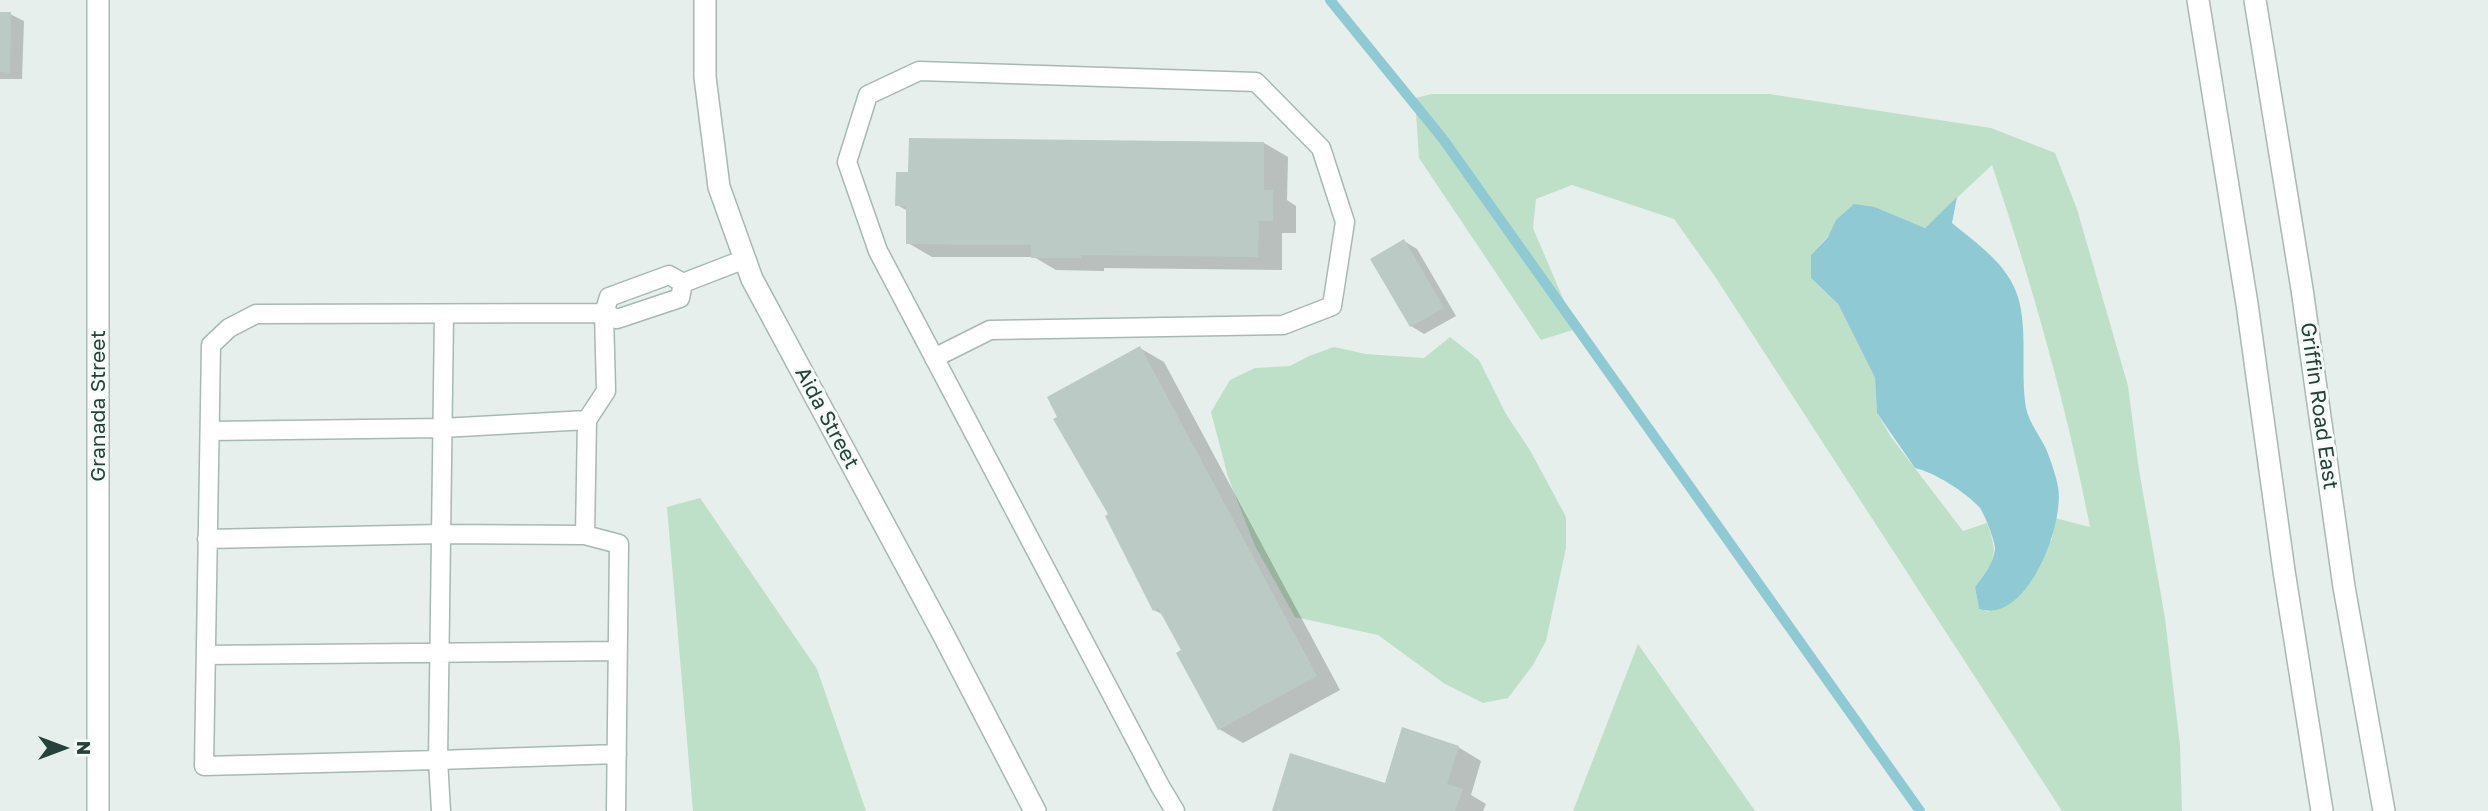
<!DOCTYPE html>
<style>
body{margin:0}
#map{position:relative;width:2488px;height:811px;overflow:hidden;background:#e6efeb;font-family:"Golos Text",sans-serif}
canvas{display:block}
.north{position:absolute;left:28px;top:713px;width:70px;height:70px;-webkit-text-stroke:5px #f7fbf9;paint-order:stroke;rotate:90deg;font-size:19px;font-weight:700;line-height:28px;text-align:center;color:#24423a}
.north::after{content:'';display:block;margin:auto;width:24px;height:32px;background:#24423a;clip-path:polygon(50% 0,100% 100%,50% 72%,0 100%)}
</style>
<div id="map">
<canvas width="2488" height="811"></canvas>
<div class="north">N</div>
</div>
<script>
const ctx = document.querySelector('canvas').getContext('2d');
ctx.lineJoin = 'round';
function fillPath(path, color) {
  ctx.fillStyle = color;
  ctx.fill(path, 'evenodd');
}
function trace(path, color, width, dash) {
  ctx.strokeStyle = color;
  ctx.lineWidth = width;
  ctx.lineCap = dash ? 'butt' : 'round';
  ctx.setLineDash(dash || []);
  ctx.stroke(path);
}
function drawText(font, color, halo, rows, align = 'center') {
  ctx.font = font + ' "Golos Text",sans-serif';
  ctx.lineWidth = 6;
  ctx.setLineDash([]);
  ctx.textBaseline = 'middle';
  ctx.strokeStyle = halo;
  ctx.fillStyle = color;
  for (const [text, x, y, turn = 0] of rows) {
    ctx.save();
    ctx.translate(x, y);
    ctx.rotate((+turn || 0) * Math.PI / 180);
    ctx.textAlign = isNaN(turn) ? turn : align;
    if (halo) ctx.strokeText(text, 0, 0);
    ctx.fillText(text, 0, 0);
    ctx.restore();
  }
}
const green = new Path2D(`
 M 1432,94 L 1769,94 L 1991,128 L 2055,153 L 2077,209 L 2128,386 L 2139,470 L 2165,618 L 2180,745 L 2182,811 L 2062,811 L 1714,275 L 1674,219 L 1572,185 L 1536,199 L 1533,228 L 1576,329 L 1541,340 L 1419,158 L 1415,98 ZM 1992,165 C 2032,284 2066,403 2090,527 L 2055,518 L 2052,539 L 1989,612 L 1979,609 L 1975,587 C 1995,559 1999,557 1987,523 L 1963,531 L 1891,437 L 1877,413 L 1875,378 L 1838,304 L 1811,278 L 1811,255 L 1828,236 L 1875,207 L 1925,228 Z
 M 1450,337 L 1479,360 L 1506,414 L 1531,452 L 1566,517 L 1566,548 L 1546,641 L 1533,665 L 1508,698 L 1483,703 L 1445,684 L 1378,635 L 1295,617 L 1255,546 L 1228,477 L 1211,412 L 1230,380 L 1255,368 L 1290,366 L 1309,356 L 1334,347 L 1366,354 L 1424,358 Z
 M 700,498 L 817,669 L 866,811 L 693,811 L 667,507 Z
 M 1638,644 L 1755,811 L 1573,811 Z`);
const water = new Path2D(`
 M 1957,197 L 1952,223 C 1977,244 2008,264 2018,297 C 2028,330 2020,374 2026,408 C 2029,423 2041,437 2047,451 C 2051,462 2056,475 2058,487 C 2065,524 2027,625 1979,609 L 1975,587 C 1983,576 1994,563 1995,549 C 1996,543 1984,513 1980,508 C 1967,493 1934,472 1915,468 L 1877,413 L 1875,378 L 1838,304 L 1811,278 L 1811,255 L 1828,237 L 1836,220 L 1854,204 L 1875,207 L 1925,228 Z`);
const shadow = new Path2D(`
 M 0,13 L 10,14 L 24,21 L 22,79 L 0,79 Z
 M 1264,143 L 1288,157 L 1287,200 L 1296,206 L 1296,233 L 1282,233 L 1282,270 L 1104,268 L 1104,271 L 1056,270 L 1034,257 L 932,257 L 908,243 L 908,211 L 897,205 Z
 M 1404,241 L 1417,249 L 1456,316 L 1424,334 L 1411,326 Z
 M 1140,348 L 1164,362 L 1340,690 L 1243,743 L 1219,729 L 1183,651 L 1164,615 L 1154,610 L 1110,515 Z
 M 1458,747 L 1481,761 L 1471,795 L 1486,804 L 1483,811 L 1274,811 L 1386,785 Z`);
const stream = new Path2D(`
 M 1330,0 L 1443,139 L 1920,811`);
const building = new Path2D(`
 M 0,12 L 11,12 L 10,73 L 0,72 Z
 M 909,138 L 1264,142 L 1264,190 L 1273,190 L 1273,221 L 1259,221 L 1258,257 L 1081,255 L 1081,258 L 1031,258 L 1031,245 L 906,244 L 906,206 L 895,206 L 896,172 L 908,172 Z
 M 1404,239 L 1444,308 L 1410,327 L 1370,259 Z
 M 1140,346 L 1317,676 L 1218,730 L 1176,653 L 1181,650 L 1158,608 L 1153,611 L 1105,516 L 1108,514 L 1053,419 L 1057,417 L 1047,397 Z
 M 1402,727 L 1459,746 L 1447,784 L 1463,789 L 1455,811 L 1272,811 L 1290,753 L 1385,783 Z`);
const service = new Path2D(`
 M 683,283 L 745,259
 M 444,314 L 438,760 L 204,766 L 211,345 L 229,328 L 256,314 L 604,313 L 617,319 L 680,298 L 683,283
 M 934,358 L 990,330 L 1283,325 L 1332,306 L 1345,222 L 1321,148 L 1256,82 L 919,71 L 868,95 L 847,162 L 878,251 L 1160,786 L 1175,811
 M 210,431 L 442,428 L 587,420
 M 207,539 L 441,534 L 585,535
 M 206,655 L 618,651
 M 441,811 L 438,760 L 617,754
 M 616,811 L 619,544 L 585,535 L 587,420 L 606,391 L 604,313 L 609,297 L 669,275 L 683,283`);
const minor = new Path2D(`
 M 705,0 L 705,77 L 719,187 L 752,279 L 942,632 L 1035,811`);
const tertiary = new Path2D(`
 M 2198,0 L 2247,304 L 2284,571 L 2322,811
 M 2255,0 L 2302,289 L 2344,587 L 2384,811
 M 98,811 L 98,0`);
const streetNames = [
 ["Granada Street",98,406,-90],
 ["Griffin Road East",2319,406,82],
 ["Aida Street",827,418,62]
];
fillPath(green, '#bfe0c8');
fillPath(water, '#8ec9d4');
fillPath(shadow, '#0003');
trace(stream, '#8ec9d4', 10);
fillPath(building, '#bbcac4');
trace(service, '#a8b8b2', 21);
trace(minor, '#a8b8b2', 24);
trace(tertiary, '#a8b8b2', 24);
trace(service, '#fff', 18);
trace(minor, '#fff', 21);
trace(tertiary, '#fff', 21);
drawText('21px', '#24423a', '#f7fbf9', streetNames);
</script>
